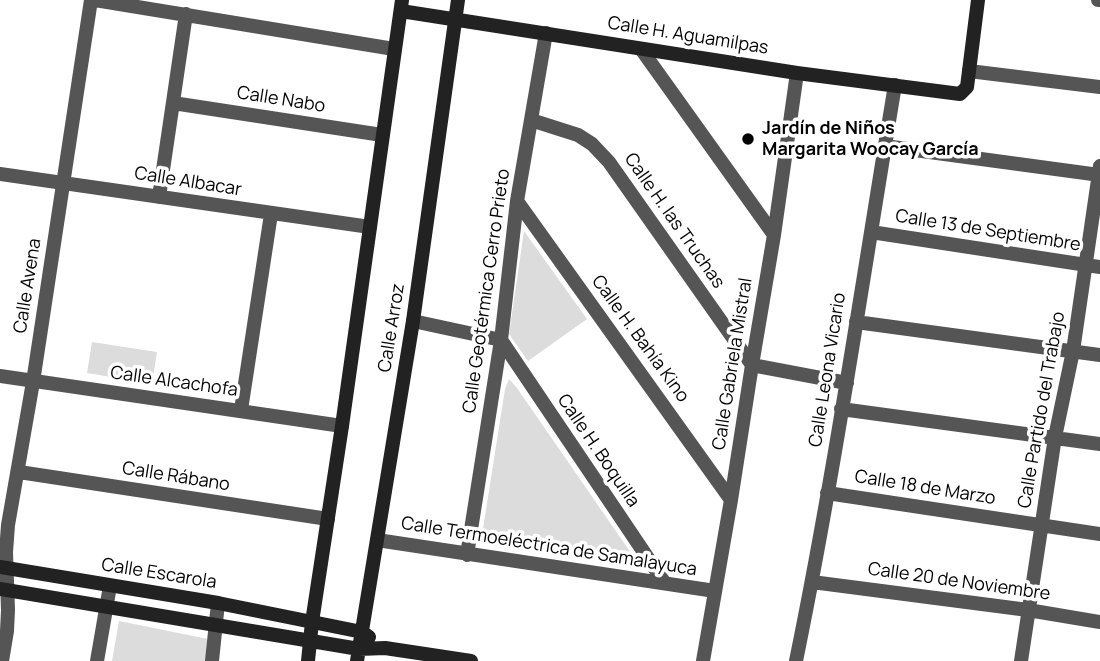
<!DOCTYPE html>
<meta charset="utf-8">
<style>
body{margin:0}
canvas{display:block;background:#fff}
</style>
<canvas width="1100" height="661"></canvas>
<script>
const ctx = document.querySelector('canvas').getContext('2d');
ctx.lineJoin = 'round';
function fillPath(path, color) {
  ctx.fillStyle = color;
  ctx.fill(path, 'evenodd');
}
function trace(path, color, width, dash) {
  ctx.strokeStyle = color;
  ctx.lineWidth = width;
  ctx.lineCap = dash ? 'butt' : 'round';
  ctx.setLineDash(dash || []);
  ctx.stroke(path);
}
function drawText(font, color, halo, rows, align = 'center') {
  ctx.font = font + ' Manrope,sans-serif';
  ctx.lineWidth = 7;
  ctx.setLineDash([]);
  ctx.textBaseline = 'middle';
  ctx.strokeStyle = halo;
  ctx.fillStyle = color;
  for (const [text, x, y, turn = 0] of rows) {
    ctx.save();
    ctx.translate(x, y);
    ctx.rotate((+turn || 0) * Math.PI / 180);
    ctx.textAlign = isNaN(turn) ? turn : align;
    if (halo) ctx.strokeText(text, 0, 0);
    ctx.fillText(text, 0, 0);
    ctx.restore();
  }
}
const green = new Path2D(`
 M 524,231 L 587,319 L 528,361 L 509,334 Z
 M 92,342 L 157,352 L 152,384 L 87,373 Z
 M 509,379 L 517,388 L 631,553 L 633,563 L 486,542 L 483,529 L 505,389 Z
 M 119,621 L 208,639 L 206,661 L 112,661 Z`);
const street = new Path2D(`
 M 95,0 L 394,49
 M 1098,0 L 1100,0
 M 641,49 L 774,235
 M 969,71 L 1100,87
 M 173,103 L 382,135
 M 531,120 L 578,135 L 592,144 L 609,162 L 752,365 L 847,383
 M 885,146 L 1100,175
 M 0,174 L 370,227
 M 159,197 L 186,14
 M 517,201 L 731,500
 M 871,232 L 1100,267
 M 413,321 L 501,340 L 664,582
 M 856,322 L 1100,355
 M 0,376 L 342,426
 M 841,409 L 1100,444
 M 241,410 L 271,214
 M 19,472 L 328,519
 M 827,493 L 1100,534
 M 377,540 L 715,591
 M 467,555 L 501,340 L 517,201 L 546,33
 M 812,582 L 1028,610 L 1100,622
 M 2,661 L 7,631 L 8,610 L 6,552 L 8,525 L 33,382 L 91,0
 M 97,661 L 110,586
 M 212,661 L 218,603
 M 703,661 L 731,500 L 752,365 L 774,235 L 797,73
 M 796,661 C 835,470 863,277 895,85
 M 1021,661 L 1055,437 L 1073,351 L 1100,166`);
const secondary = new Path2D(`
 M 401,11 L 797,73 L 960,94 L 967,87 L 978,0
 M 0,567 L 218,603 L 362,632 L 369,637
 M 0,589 L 359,649 L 385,648 L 471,661
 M 308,661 L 312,622 L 342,426 L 402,0
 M 357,661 L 413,321 L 458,0`);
const markers = [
 [748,139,7,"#000"]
];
const streetNames = [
 ["Calle H. Aguamilpas",688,36,9],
 ["Calle Nabo",281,100,9],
 ["Calle Albacar",188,182,9],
 ["Calle H. las Truchas",674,221,55],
 ["Calle 13 de Septiembre",988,231,9],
 ["Calle Avena",28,286,-81],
 ["Calle Geotérmica Cerro Prieto",487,291,-82],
 ["Calle Arroz",392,328,-81],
 ["Calle H. Bahía Kino",640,339,54],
 ["Calle Gabriela Mistral",733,364,-81],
 ["Calle Leona Vicario",828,370,-81],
 ["Calle Alcachofa",174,382,8],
 ["Calle Partido del Trabajo",1042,410,-80],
 ["Calle H. Boquilla",598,451,56],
 ["Calle Rábano",176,477,9],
 ["Calle 18 de Marzo",925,488,9],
 ["Calle Termoeléctrica de Samalayuca",549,547,9],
 ["Calle Escarola",159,574,9],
 ["Calle 20 de Noviembre",959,582,8]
];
const poiNames = [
 ["Jardín de Niños",762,129],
 ["Margarita Woocay García",762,150]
];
fillPath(green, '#dcdcdc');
trace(street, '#555', 14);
trace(secondary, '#222', 14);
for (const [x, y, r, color] of markers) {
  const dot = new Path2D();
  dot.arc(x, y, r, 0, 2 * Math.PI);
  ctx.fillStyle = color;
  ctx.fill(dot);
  trace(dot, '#fff', 2.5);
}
drawText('18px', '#000', '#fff', streetNames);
drawText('bold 18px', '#000', '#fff', poiNames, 'left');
</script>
